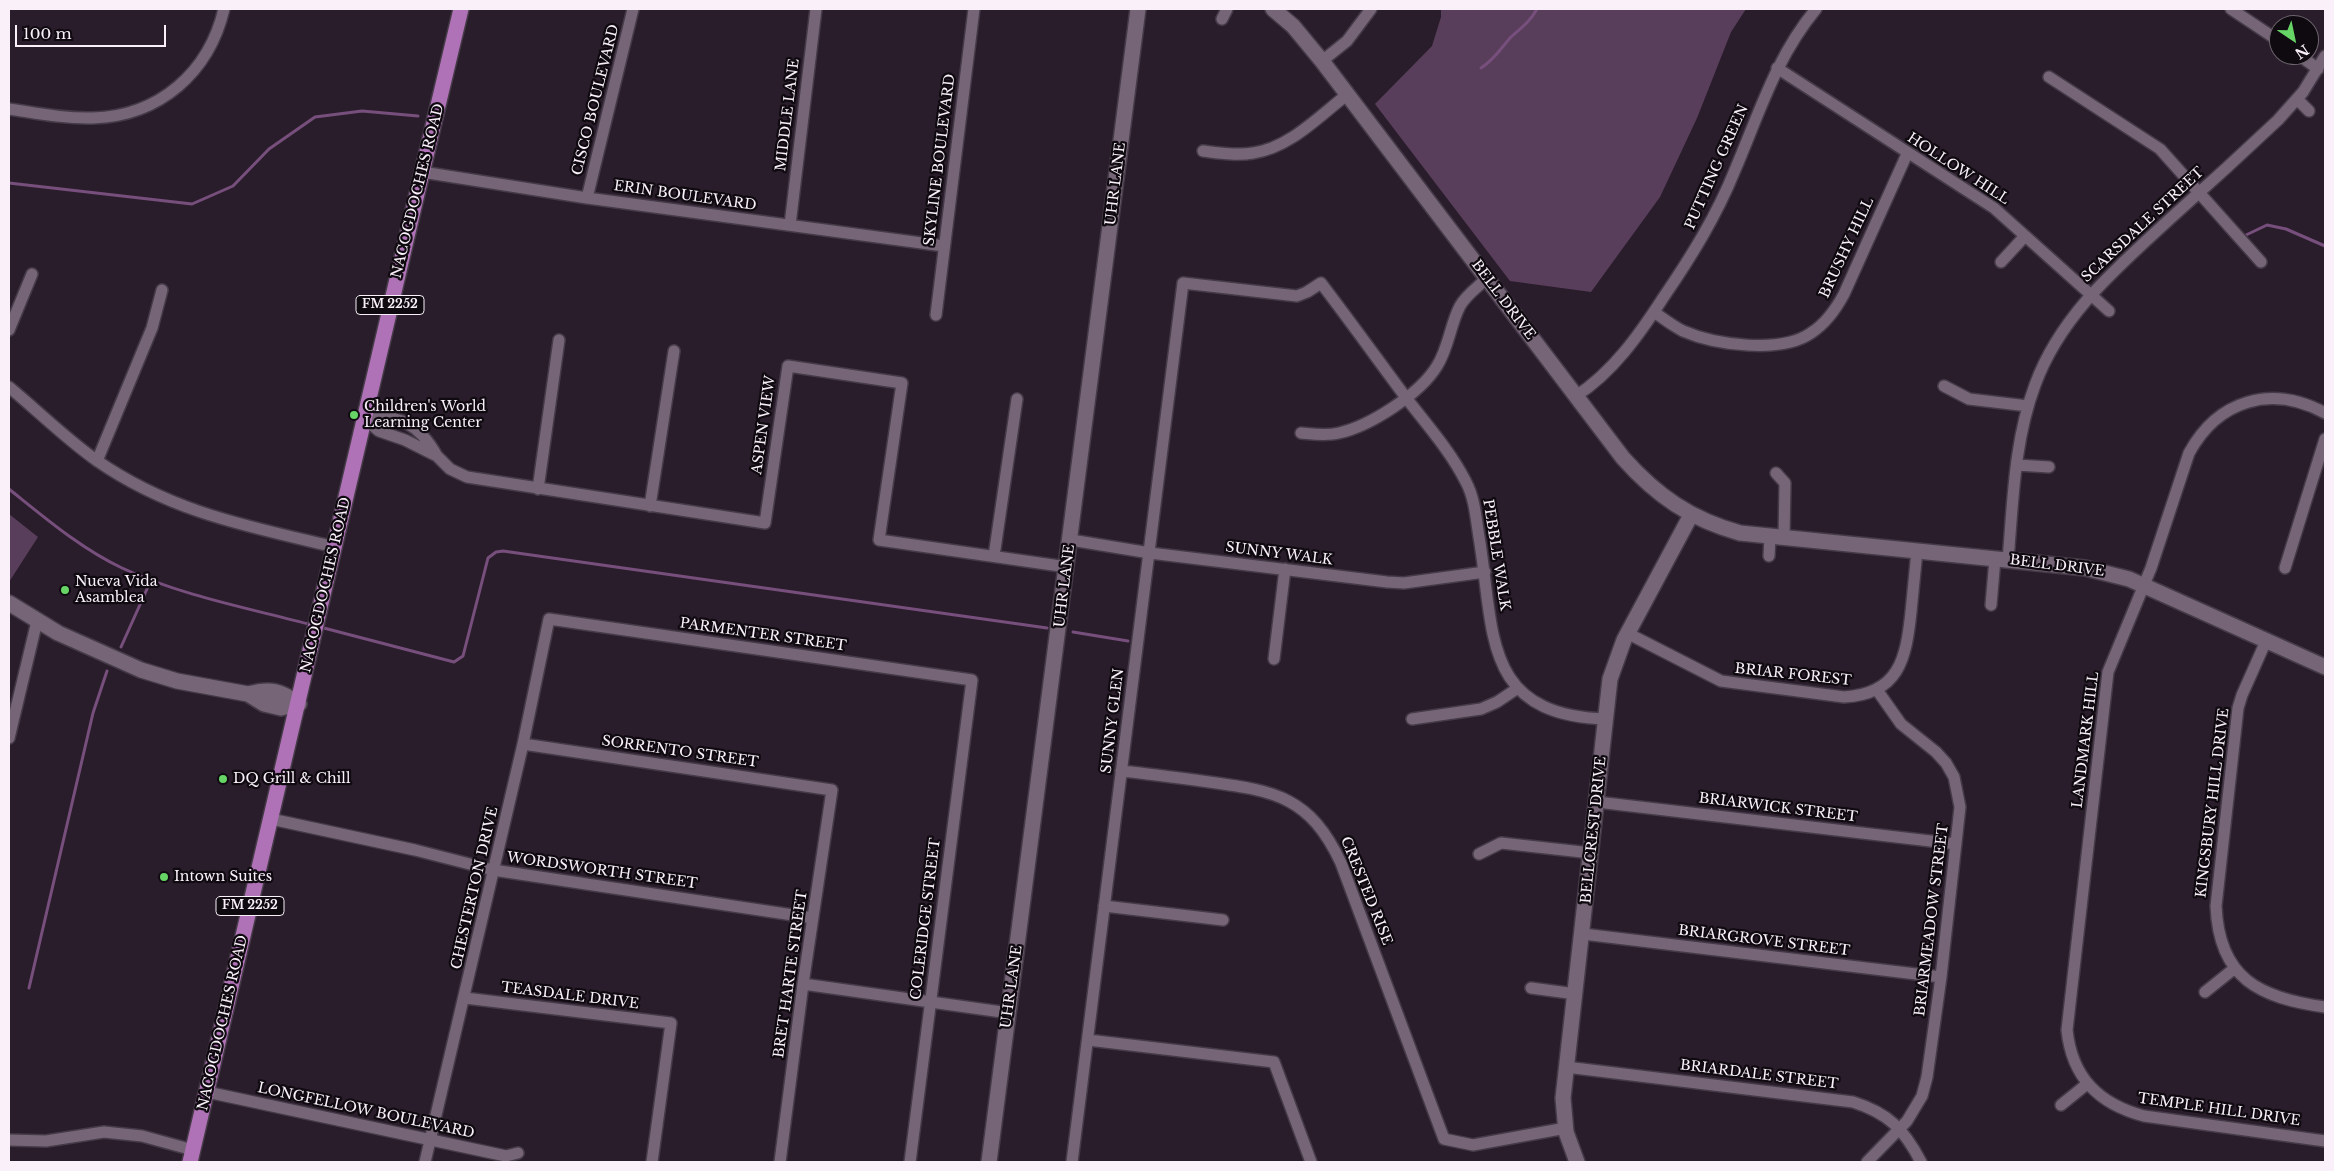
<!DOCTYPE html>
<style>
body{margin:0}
#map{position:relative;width:2334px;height:1171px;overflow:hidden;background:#2a1d2b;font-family:"Libre Baskerville",serif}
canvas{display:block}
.frame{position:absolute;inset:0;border:10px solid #f9f0fa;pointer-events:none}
.north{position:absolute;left:2269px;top:15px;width:50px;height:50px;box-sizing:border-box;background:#0f0910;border:1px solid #6d656e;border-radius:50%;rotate:146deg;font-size:14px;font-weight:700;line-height:20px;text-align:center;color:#f9f0fa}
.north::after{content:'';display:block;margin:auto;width:18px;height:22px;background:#67d466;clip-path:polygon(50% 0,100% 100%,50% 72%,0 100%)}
.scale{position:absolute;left:15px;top:25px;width:151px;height:22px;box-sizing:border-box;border:2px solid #f9f0fa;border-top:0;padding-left:6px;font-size:15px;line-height:18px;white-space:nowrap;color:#f9f0fa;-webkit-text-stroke:4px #0f0910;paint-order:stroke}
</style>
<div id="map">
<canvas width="2334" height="1171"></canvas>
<div class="frame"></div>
<div class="north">N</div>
<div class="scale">100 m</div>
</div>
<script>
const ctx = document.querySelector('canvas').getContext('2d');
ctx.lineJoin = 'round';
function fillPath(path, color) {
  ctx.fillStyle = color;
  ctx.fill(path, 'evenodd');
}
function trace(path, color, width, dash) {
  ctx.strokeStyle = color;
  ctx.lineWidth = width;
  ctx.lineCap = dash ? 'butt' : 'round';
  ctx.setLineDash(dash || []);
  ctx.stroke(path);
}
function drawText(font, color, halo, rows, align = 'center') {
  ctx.font = font + ' "Libre Baskerville",serif';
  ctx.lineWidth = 4.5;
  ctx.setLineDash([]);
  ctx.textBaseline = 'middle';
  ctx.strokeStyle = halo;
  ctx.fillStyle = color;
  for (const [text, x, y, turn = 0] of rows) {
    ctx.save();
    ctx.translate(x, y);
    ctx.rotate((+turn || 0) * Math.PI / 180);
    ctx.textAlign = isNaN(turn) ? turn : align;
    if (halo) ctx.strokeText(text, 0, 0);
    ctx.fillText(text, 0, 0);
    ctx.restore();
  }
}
const green = new Path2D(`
 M 1441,9 L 1746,9 L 1731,32 L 1697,118 L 1660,197 L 1591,292 L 1510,281 L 1375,104 L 1432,46 L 1441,17 Z
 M 9,514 L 38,537 L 9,582 Z`);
const stream = new Path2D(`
 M 1481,68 C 1494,60 1501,48 1511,37 C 1523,26 1529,23 1537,9
 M 9,183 L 192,204 L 233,186 L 269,149 L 315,117 L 362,111 L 418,116
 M 2246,235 L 2267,225 L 2286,229 L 2325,246
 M 9,489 C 44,517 80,548 122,568 C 182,596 248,608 312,625
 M 320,627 L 454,662 L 463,656 L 488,558 L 496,552 L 503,551 L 1047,628
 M 1073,632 L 1128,641
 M 121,647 L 151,580
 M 29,988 L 93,713 L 107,671`);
const street = new Path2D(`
 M 2231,9 L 2279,41
 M 1222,19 L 1227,9
 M 2299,55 L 2318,69
 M 1322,61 L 1347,41 L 1371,9
 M 1777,68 L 1994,208 L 2109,311
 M 2049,77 L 2160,149 L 2261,262
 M 2297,99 L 2309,111
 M 9,109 C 36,113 65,119 93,118 C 160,116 209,72 224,9
 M 1203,151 C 1219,153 1237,156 1253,153 C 1290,148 1320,115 1348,94
 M 422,172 L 587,198 L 944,246
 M 587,198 L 633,9
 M 790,225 L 816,9
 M 2001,262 L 2025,236
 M 1654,312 C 1664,319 1673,326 1683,331 C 1715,345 1781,354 1811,333 C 1825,324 1836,309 1844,294 L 1907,154
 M 936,315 L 974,9
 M 9,330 L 32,274
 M 1944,386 L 1969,399 L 2028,406
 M 9,387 C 38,411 65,438 96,460 C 170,512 250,527 335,547
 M 1576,396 C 1613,372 1639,335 1663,298 C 1691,257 1716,217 1735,170 C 1759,114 1776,57 1816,9
 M 2325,413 C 2271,384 2218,400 2189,453 L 2151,568 L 2108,672 L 2067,1030 C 2072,1078 2099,1104 2144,1116 L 2325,1141
 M 364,418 L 379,431 L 405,440 L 437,456 L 450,469 L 467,477 L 765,523 L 788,366 L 902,383 L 879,540 L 1067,567
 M 364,418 C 399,413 420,425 437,456
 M 1301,433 C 1313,434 1326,436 1339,433 C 1370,426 1420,394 1437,366 C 1449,347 1450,325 1460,306 C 1466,295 1478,287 1487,278
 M 97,461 L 152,328 L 162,290
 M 2017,465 L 2049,467
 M 1776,473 L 1785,483 L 1784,538
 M 538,489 L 559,340
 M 650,506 L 674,351
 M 1071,540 L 1150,553 L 1387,582 L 1404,583 L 1485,572
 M 994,556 L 1017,399
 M 1769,556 L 1770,537
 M 2008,560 C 2013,502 2014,441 2035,385 C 2061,314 2118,267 2172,217 C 2208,185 2243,153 2278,120 L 2303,92 L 2325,56
 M 2285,568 L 2325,439
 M 1991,605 L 1995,559
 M 1627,633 L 1721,681 L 1844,697 C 1899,694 1906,659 1911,612 C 1913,592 1915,572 1917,551
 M 2266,641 L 2242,695 L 2238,708 L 2216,906 C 2219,979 2260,998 2325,1007
 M 1274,659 L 1285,569
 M 1412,719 L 1481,709 L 1497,702 L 1518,688
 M 9,738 L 37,621
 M 523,744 L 832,790 L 803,984 L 780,1162
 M 1121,771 C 1151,774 1180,778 1209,782 C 1276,791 1310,797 1341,863 L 1444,1139 L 1473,1145 L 1566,1128
 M 1597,802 L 1956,844
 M 271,819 L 415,850 L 493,870 L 813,918
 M 1479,854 L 1501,843 L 1591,853
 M 1104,906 L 1223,920
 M 1583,934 L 1941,977
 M 803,984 L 1009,1013
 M 1531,988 L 1576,994
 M 2205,992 L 2235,968
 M 465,998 L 671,1023 L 652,1162
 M 1088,1040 L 1274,1062 L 1311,1162
 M 1566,1067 L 1853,1102 C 1888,1113 1904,1129 1921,1162
 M 207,1092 L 506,1156 L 518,1153
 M 2061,1105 L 2087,1084
 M 9,1140 L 46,1141 L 104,1132 L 142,1136 L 193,1150
 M 425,1162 L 523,744 L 549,619 L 972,680 L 910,1162
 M 1072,1162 L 1183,283 L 1297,296 L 1307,292 L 1321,283 C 1350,321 1378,360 1407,399 C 1428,426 1451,452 1466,482 C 1475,499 1476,519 1479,537 C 1495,632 1481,715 1606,719
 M 1867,1162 L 1907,1121 L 1922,1096 L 1927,1077 L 1941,977 L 1960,807 L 1954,777 L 1946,763 L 1936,752 L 1901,724 L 1877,690`);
const secondary = new Path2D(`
 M 1273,9 L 1293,26 L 1322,61 L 1623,458 C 1657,496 1690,519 1740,533 L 2085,568 L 2129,579 L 2325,667
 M 9,603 L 58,633 L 141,670 L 177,681 L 248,694 L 264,704 L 281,708 L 299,704
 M 248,694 C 270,688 280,690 299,704
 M 989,1162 L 1138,9
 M 1577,1162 L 1566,1132 L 1563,1098 L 1610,679 L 1624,640 L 1691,515`);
const primary = new Path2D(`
 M 190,1162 C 281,778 369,393 461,9`);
const markers = [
 [354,415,5,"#67d466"],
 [65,590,5,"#67d466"],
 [223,779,5,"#67d466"],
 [164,877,5,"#67d466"]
];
const shields = [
 [390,305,68],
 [250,906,68]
];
const shieldNames = [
 ["FM 2252",390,305],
 ["FM 2252",250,906]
];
const streetNames = [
 ["CISCO BOULEVARD",596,100,-76],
 ["MIDDLE LANE",788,115,-83],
 ["SKYLINE BOULEVARD",940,160,-83],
 ["PUTTING GREEN",1717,167,-66],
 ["HOLLOW HILL",1958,169,33],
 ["UHR LANE",1116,184,-83],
 ["NACOGDOCHES ROAD",418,191,-76],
 ["ERIN BOULEVARD",685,196,8],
 ["SCARSDALE STREET",2143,225,-43],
 ["BRUSHY HILL",1847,248,-65],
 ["BELL DRIVE",1503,300,53],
 ["ASPEN VIEW",764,425,-82],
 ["SUNNY WALK",1279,554,7],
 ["PEBBLE WALK",1496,555,81],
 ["BELL DRIVE",2057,566,7],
 ["NACOGDOCHES ROAD",326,585,-77],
 ["UHR LANE",1065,586,-83],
 ["PARMENTER STREET",763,635,8],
 ["BRIAR FOREST",1793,675,6],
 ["SUNNY GLEN",1113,721,-83],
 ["LANDMARK HILL",2086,740,-83],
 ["SORRENTO STREET",680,752,8],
 ["KINGSBURY HILL DRIVE",2213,803,-83],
 ["BRIARWICK STREET",1778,808,7],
 ["BELLCREST DRIVE",1594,830,-84],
 ["WORDSWORTH STREET",602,871,8],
 ["CHESTERTON DRIVE",475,888,-77],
 ["CRESTED RISE",1366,891,68],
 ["COLERIDGE STREET",926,919,-83],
 ["BRIARMEADOW STREET",1932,920,-83],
 ["BRIARGROVE STREET",1764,941,7],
 ["BRET HARTE STREET",791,974,-82],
 ["UHR LANE",1012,987,-82],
 ["TEASDALE DRIVE",570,996,7],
 ["NACOGDOCHES ROAD",223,1023,-77],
 ["BRIARDALE STREET",1759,1075,7],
 ["TEMPLE HILL DRIVE",2219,1110,8],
 ["LONGFELLOW BOULEVARD",366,1111,12]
];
const poiNames = [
 ["Children's World",364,407],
 ["Learning Center",364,423],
 ["Nueva Vida",75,582],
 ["Asamblea",75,598],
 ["DQ Grill & Chill",233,779],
 ["Intown Suites",174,877]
];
fillPath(green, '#593e5c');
trace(stream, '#774f7c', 3);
trace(street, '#453a47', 14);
trace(secondary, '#453a47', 18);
trace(primary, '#453a47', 18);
trace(street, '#756577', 11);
trace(secondary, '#756577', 15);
trace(primary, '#af72b6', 15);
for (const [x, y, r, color] of markers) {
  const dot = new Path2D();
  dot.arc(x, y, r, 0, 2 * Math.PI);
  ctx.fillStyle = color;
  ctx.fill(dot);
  trace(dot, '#0f0910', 2);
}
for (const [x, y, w] of shields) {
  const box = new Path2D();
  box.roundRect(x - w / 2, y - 9.5, w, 19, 4);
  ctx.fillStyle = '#0f0910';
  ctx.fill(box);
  trace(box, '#f9f0fa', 1);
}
drawText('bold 12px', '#f9f0fa', null, shieldNames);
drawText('14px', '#f9f0fa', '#0f0910', streetNames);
drawText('14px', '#f9f0fa', '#0f0910', poiNames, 'left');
</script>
